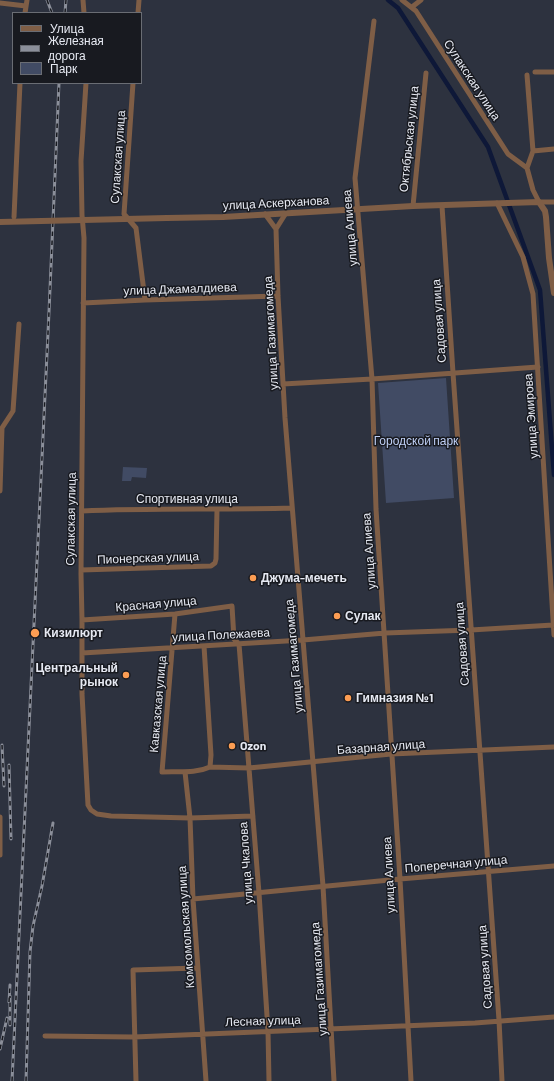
<!DOCTYPE html>
<meta charset="utf-8">
<style>
body{margin:0}
#map{position:relative;width:554px;height:1081px;overflow:hidden;background:#2d323f;font-family:Barlow,sans-serif}
canvas{display:block}
.legend{position:absolute;left:12px;top:12px;width:130px;height:72px;box-sizing:border-box;background:#181a20;border:1px solid #6a6d74;margin:0;padding:5px 7px;list-style:none;font-size:12px;color:#e6e9f2}
.legend li{display:flex;align-items:center;gap:8px;height:20px}
.legend b{width:20px;border:1px solid #6a6d74}
</style>
<div id="map">
<canvas width="554" height="1081"></canvas>
<ul class="legend">
<li><b style="height:5px;background:#7f5e46"></b>Улица</li>
<li><b style="height:5px;background:#8b8f9a"></b>Железная дорога</li>
<li><b style="height:11px;background:#414b64"></b>Парк</li>
</ul>
</div>
<script>
const ctx = document.querySelector('canvas').getContext('2d');
ctx.lineJoin = 'round';
function fillPath(path, color) {
  ctx.fillStyle = color;
  ctx.fill(path, 'evenodd');
}
function trace(path, color, width, dash) {
  ctx.strokeStyle = color;
  ctx.lineWidth = width;
  ctx.lineCap = dash ? 'butt' : 'round';
  ctx.setLineDash(dash || []);
  ctx.stroke(path);
}
function drawText(font, color, halo, rows, align = 'center') {
  ctx.font = font + ' Barlow,sans-serif';
  ctx.lineWidth = 3;
  ctx.setLineDash([]);
  ctx.textBaseline = 'middle';
  ctx.strokeStyle = halo;
  ctx.fillStyle = color;
  for (const [text, x, y, turn = 0] of rows) {
    ctx.save();
    ctx.translate(x, y);
    ctx.rotate((+turn || 0) * Math.PI / 180);
    ctx.textAlign = isNaN(turn) ? turn : align;
    if (halo) ctx.strokeText(text, 0, 0);
    ctx.fillText(text, 0, 0);
    ctx.restore();
  }
}
const green = new Path2D(`
 M 446,378 L 454,498 L 386,503 L 378,383 Z
 M 123,467 L 147,468 L 146,478 L 132,477 L 131,481 L 122,481 Z`);
const canal = new Path2D(`
 M 388,0 L 398,8 L 488,147 L 540,290 L 554,475`);
const minor = new Path2D(`
 M 83,0 L 84,13
 M 402,0 L 416,11 L 508,154 L 527,168
 M 0,3 L 26,6
 M 412,7 L 421,0
 M 25,13 L 27,0
 M 138,13 L 139,0
 M 374,21 L 355,178 L 372,379 L 376,509 L 400,879 L 411,1081
 M 535,72 L 554,72
 M 527,75 L 533,151 L 527,168 L 533,190 L 539,202 L 554,202
 M 86,83 L 81,161 L 82,215 L 84,238 L 81,574 L 82,620 L 82,694 L 88,805 L 91,810 L 97,814 L 111,816 L 190,818 L 253,816
 M 133,83 L 124,214 L 136,228 L 145,300
 M 533,151 L 554,149
 M 497,203 L 523,257 L 533,294 L 554,635
 M 413,206 L 426,73
 M 442,206 L 453,373 L 499,1020 L 502,1081
 M 286,213 L 276,229 L 278,296 L 285,418 L 323,886 L 334,1081
 M 265,214 L 276,229
 M 14,217 L 20,83
 M 83,303 L 145,300 L 278,296
 M 283,384 L 372,379 L 538,367
 M 0,491 L 2,428 L 13,411 L 19,324
 M 82,511 C 152,508 222,510 292,508
 M 81,570 L 211,566 L 215,563 L 216,559 L 217,509
 M 175,614 L 162,772 C 178,771 195,774 210,767 L 211,755 L 204,646
 M 82,620 L 175,614 L 232,606 L 234,639 L 239,644 L 259,893 L 268,1031 L 269,1081
 M 82,653 L 303,640 L 385,633 L 471,630 L 553,625
 M 210,767 L 249,768 L 391,754 L 554,747
 M 185,772 L 190,818 L 193,899 L 206,1081
 M 0,817 L 0,855
 M 193,899 L 400,879 L 554,866
 M 45,1036 L 134,1037 L 475,1023 L 554,1017
 M 136,1081 L 133,970 L 198,968`);
const tertiary = new Path2D(`
 M 167,218 L 223,217 L 413,206 L 539,202 L 545,211 L 546,217 L 549,258 L 554,293`);
const rail = new Path2D(`
 M 47,0 L 52,13
 M 65,13 L 66,0
 M 2,745 L 4,786
 M 9,765 L 11,839
 M 9,1002 L 10,985
 M 10,1025 L 10,996
 M 0,1049 L 7,1018
 M 12,1081 L 49,312 L 59,83
 M 26,1081 L 30,952 L 33,926 L 42,886 L 53,823`);
const tertiaryBridge = new Path2D(`
 M 0,222 L 167,218`);
const markers = [
 [253,578,4,"#fc9d53"],
 [337,616,4,"#fc9d53"],
 [35,633,5,"#fc9d53"],
 [126,675,4,"#fc9d53"],
 [348,698,4,"#fc9d53"],
 [232,746,4,"#fc9d53"]
];
const streetNames = [
 ["Сулакская улица",472,80,57],
 ["Октябрьская улица",409,139,-84],
 ["Сулакская улица",118,157,-86],
 ["улица Аскерханова",276,203,-3],
 ["улица Алиева",350,228,-95],
 ["улица Джамалдиева",180,289,-2],
 ["Садовая улица",439,321,-94],
 ["улица Газимагомеда",271,333,-93],
 ["улица Эмирова",531,416,-94],
 ["Спортивная улица",187,499],
 ["Сулакская улица",71,519,-89],
 ["улица Алиева",369,551,-94],
 ["Пионерская улица",148,558,-2],
 ["Красная улица",156,604,-5],
 ["улица Полежаева",221,635,-3],
 ["Садовая улица",462,644,-94],
 ["улица Газимагомеда",294,656,-95],
 ["Кавказская улица",158,704,-85],
 ["Базарная улица",381,747,-4],
 ["улица Чкалова",246,863,-94],
 ["Поперечная улица",456,864,-5],
 ["улица Алиева",389,875,-93],
 ["Комсомольская улица",186,927,-94],
 ["Садовая улица",485,967,-94],
 ["улица Газимагомеда",319,979,-94],
 ["Лесная улица",263,1021,-2]
];
const parkNames = [
 ["Городской парк",416,441]
];
const poiNames = [
 ["Джума-мечеть",261,578],
 ["Сулак",345,616],
 ["Кизилюрт",44,633],
 ["Центральный",118,668,"right"],
 ["рынок",118,682,"right"],
 ["Гимназия №1",356,698],
 ["Ozon",240,746]
];
fillPath(green, '#414b64');
trace(canal, '#0e1838', 4.5);
trace(minor, '#7f5e46', 5);
trace(tertiary, '#7f5e46', 6);
trace(rail, '#8b8f9a', 3);
trace(rail, '#181a20', 1.5, [4.5]);
trace(tertiaryBridge, '#7f5e46', 6);
for (const [x, y, r, color] of markers) {
  const dot = new Path2D();
  dot.arc(x, y, r, 0, 2 * Math.PI);
  ctx.fillStyle = color;
  ctx.fill(dot);
  trace(dot, '#181a20', 1.5);
}
drawText('12px', '#e6e9f2', '#181a20', streetNames);
drawText('12px', '#becef4', '#181a20', parkNames);
drawText('bold 12px', '#e6e9f2', '#181a20', poiNames, 'left');
</script>
